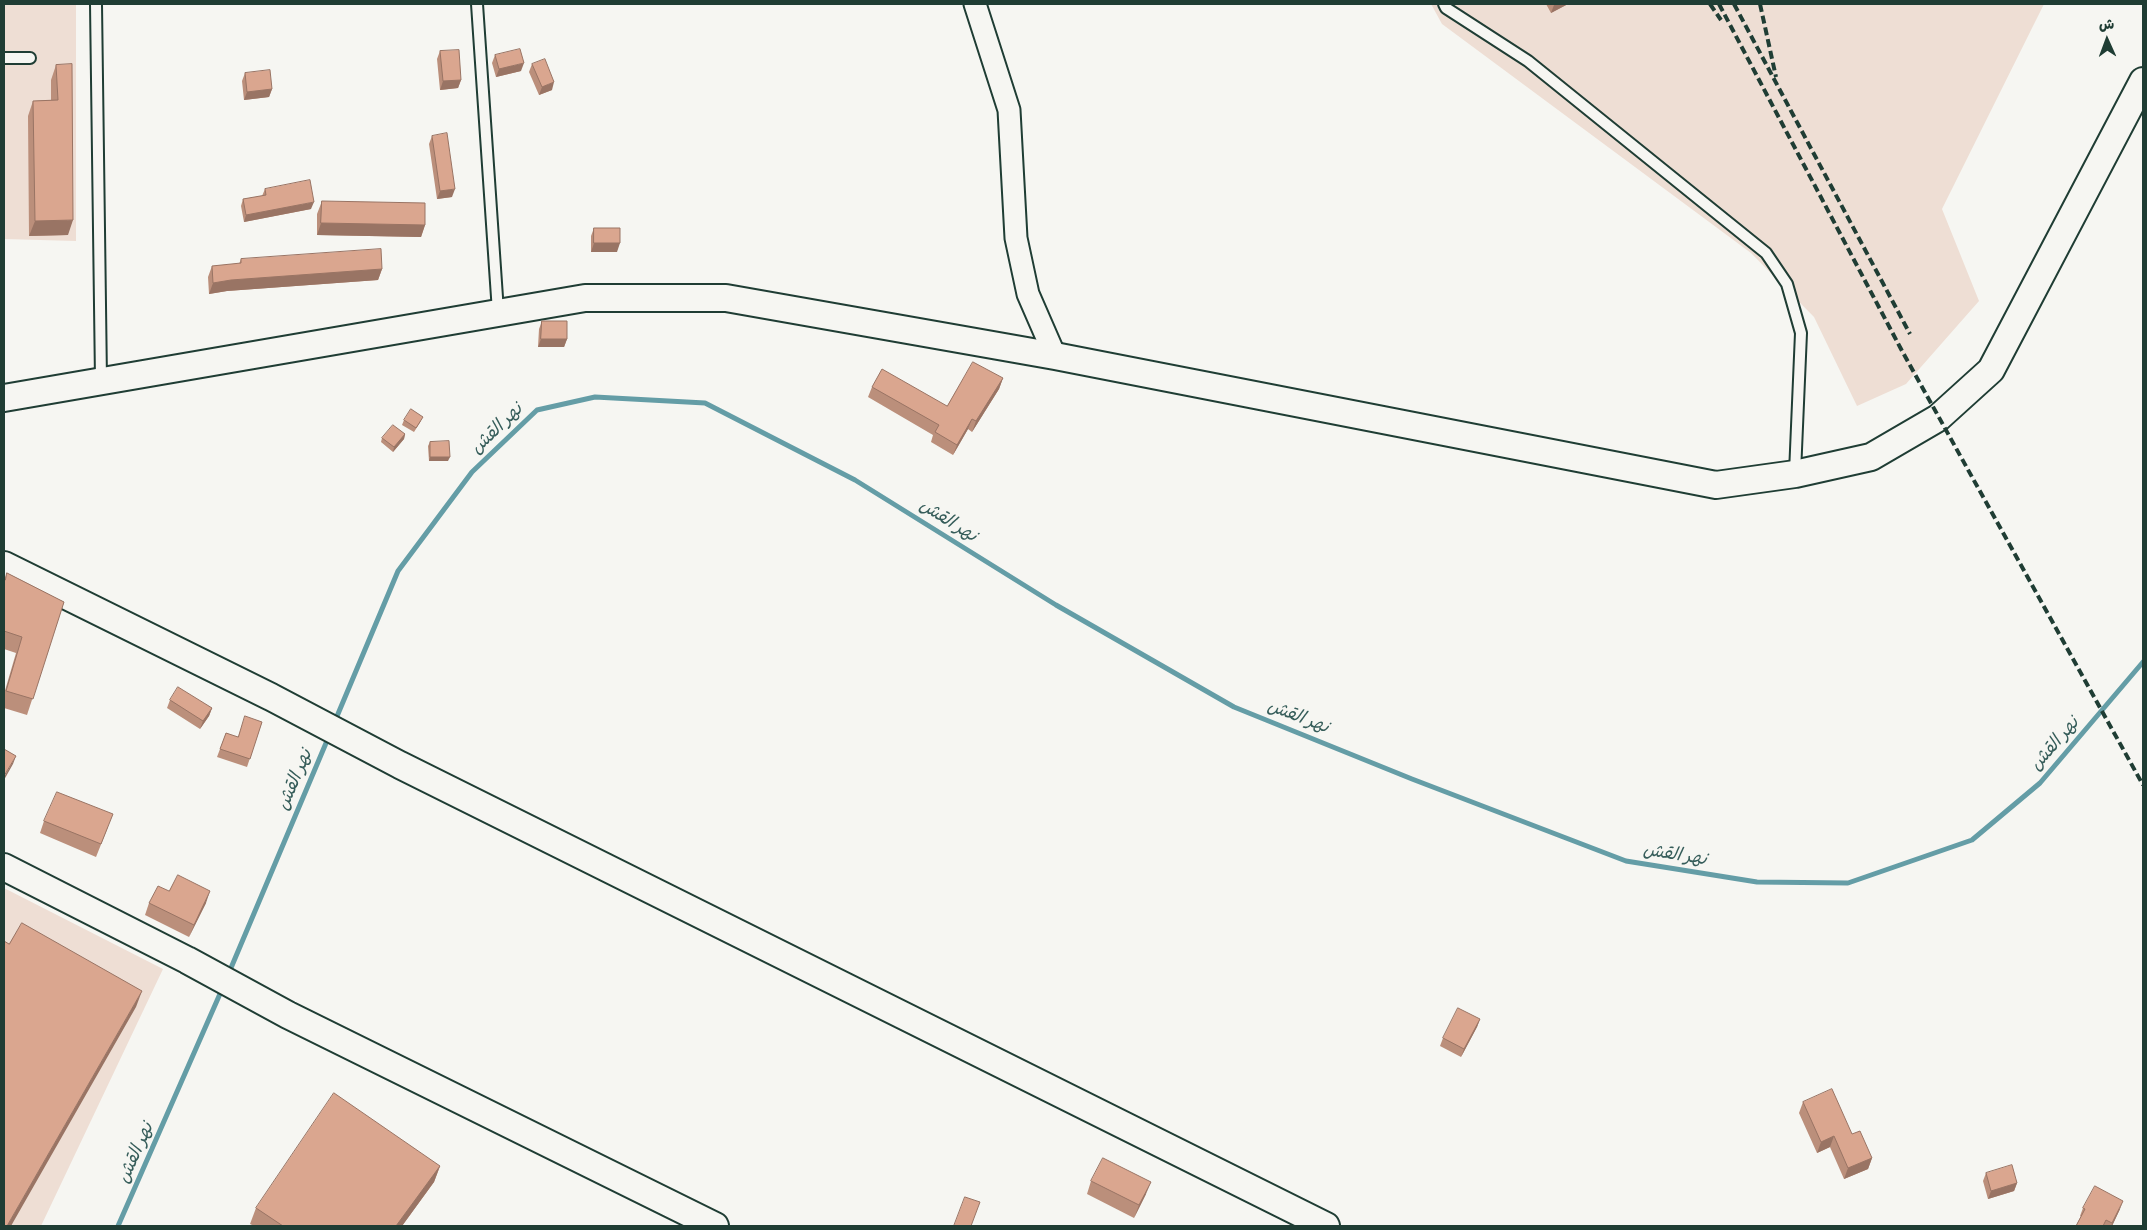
<!DOCTYPE html>
<meta charset="utf-8">
<style>
body{margin:0}
#map{position:relative;width:2147px;height:1230px;overflow:hidden;background:#f6f6f2;font-family:Itim,"Playpen Sans Arabic",sans-serif}
canvas{display:block}
.frame{position:absolute;inset:0;border:5px solid #1f3d34;pointer-events:none}
.north{position:absolute;left:2082px;top:15px;width:50px;height:50px;-webkit-text-stroke:4px #f6f6f2;paint-order:stroke;rotate:358deg;font-size:14px;font-weight:700;line-height:20px;text-align:center;color:#1f3d34}
.north::after{content:'';display:block;margin:auto;width:18px;height:22px;background:#1f3d34;clip-path:polygon(50% 0,100% 100%,50% 72%,0 100%)}
</style>
<div id="map">
<canvas width="2147" height="1230"></canvas>
<div class="frame"></div>
<div class="north">ش</div>
</div>
<script>
const ctx = document.querySelector('canvas').getContext('2d');
ctx.lineJoin = 'round';
function fillPath(path, color) {
  ctx.fillStyle = color;
  ctx.fill(path, 'evenodd');
}
function trace(path, color, width, dash) {
  ctx.strokeStyle = color;
  ctx.lineWidth = width;
  ctx.lineCap = dash ? 'butt' : 'round';
  ctx.setLineDash(dash || []);
  ctx.stroke(path);
}
function drawText(font, color, halo, rows, align = 'center') {
  ctx.font = font + ' Itim,"Playpen Sans Arabic",sans-serif';
  ctx.lineWidth = 4;
  ctx.setLineDash([]);
  ctx.textBaseline = 'middle';
  ctx.strokeStyle = halo;
  ctx.fillStyle = color;
  for (const [text, x, y, turn = 0] of rows) {
    ctx.save();
    ctx.translate(x, y);
    ctx.rotate((+turn || 0) * Math.PI / 180);
    ctx.textAlign = isNaN(turn) ? turn : align;
    if (halo) ctx.strokeText(text, 0, 0);
    ctx.fillText(text, 0, 0);
    ctx.restore();
  }
}
const built = new Path2D(`
 M 4,4 L 76,4 L 76,241 L 4,239 Z
 M 1431,4 L 2044,4 L 1942,209 L 1979,301 L 1906,384 L 1857,406 L 1814,317 L 1751,253 L 1442,24 Z
 M 4,888 L 163,969 L 41,1226 L 4,1226 Z`);
const stream = new Path2D(`
 M 335,721 L 398,571 L 472,472 L 537,410 L 595,397 L 705,403 L 855,480 L 1056,605 L 1234,707 L 1412,779 L 1626,861 L 1757,882 L 1848,883 L 1972,840 L 2040,783 L 2143,662
 M 228,975 L 329,736
 M 118,1226 L 223,987`);
const service = new Path2D(`
 M 96,4 L 101,380
 M 477,4 L 498,312
 M 1444,4 L 1446,8 L 1528,61 L 1766,253 L 1787,284 L 1801,333 L 1795,473
 M 4,58 L 30,58`);
const minor = new Path2D(`
 M 975,4 L 1009,110 L 1016,238 L 1028,294 L 1055,356`);
const tertiary = new Path2D(`
 M 4,398 L 585,298 L 726,298 L 1055,356 L 1716,485 L 1795,474 L 1871,457 L 1938,418 L 1991,370 L 2143,81
 M 4,565 L 271,697 L 400,765 L 1326,1226
 M 4,867 L 187,960 L 288,1015 L 715,1226`);
const rail = new Path2D(`
 M 1710,4 L 1721,20
 M 1719,4 L 1901,349 L 2143,785
 M 1734,4 L 1910,334
 M 1760,4 L 1776,77`);
const wall = new Path2D(`
 M 1546,4 L 1568,4 L 1551,13 Z
 M 440,51 L 461,80 L 458,88 L 440,90 L 437,59 Z
 M 495,55 L 521,71 L 496,77 L 492,63 Z
 M 532,64 L 552,90 L 539,95 L 529,72 Z
 M 56,65 L 68,235 L 29,236 L 28,116 L 33,101 L 51,100 L 51,80 Z
 M 245,73 L 272,89 L 269,97 L 244,100 L 242,81 Z
 M 432,136 L 452,197 L 437,199 L 429,144 Z
 M 265,189 L 311,209 L 244,222 L 241,206 L 243,199 L 262,196 Z
 M 322,201 L 425,225 L 421,237 L 317,235 L 317,214 Z
 M 594,228 L 617,252 L 591,252 L 591,236 Z
 M 241,259 L 382,269 L 378,280 L 227,291 L 209,294 L 208,277 L 212,266 L 239,264 Z
 M 542,321 L 567,339 L 564,347 L 538,347 L 539,329 Z
 M 1003,378 L 999,389 L 972,432 L 968,429 L 953,455 L 931,442 L 933,435 L 868,397 L 872,387 L 947,406 Z
 M 404,420 L 421,421 L 414,432 L 402,425 Z
 M 405,434 L 404,439 L 393,452 L 381,442 L 382,438 Z
 M 430,442 L 448,461 L 429,461 L 428,446 Z
 M 7,573 L 64,602 L 27,715 L 4,708 L 4,694 L 16,653 L 4,649 L 4,580 Z
 M 170,700 L 212,708 L 209,716 L 200,729 L 167,708 Z
 M 262,722 L 247,767 L 217,757 L 226,733 L 237,737 Z
 M 44,821 L 108,827 L 96,857 L 40,833 Z
 M 169,891 L 206,903 L 189,937 L 145,915 L 149,903 Z
 M 1480,1019 L 1477,1027 L 1461,1057 L 1440,1046 L 1443,1038 Z
 M 1803,1102 L 1852,1134 L 1872,1158 L 1868,1169 L 1844,1179 L 1830,1147 L 1817,1153 L 1799,1113 Z
 M 440,1166 L 434,1182 L 402,1226 L 254,1226 L 250,1224 L 256,1208 Z
 M 1986,1173 L 2017,1183 L 2014,1191 L 1988,1199 L 1983,1181 Z
 M 1091,1181 L 1146,1194 L 1134,1218 L 1087,1194 Z
 M 2083,1208 L 2120,1209 L 2112,1226 L 2076,1226 L 2081,1216 L 2080,1216 Z`);
const shadedWall = new Path2D(`
 M 1556,4 L 1568,4 L 1551,13 L 1554,5 Z
 M 524,63 L 521,71 L 496,77 L 499,69 Z
 M 461,80 L 458,88 L 440,90 L 443,81 Z
 M 554,82 L 552,90 L 539,95 L 542,87 Z
 M 272,89 L 269,97 L 244,100 L 247,92 Z
 M 455,189 L 452,197 L 437,199 L 440,191 Z
 M 314,202 L 311,209 L 244,222 L 246,215 Z
 M 73,220 L 68,235 L 29,236 L 35,221 Z
 M 321,223 L 425,225 L 421,237 L 317,235 Z
 M 594,243 L 620,243 L 617,252 L 591,252 Z
 M 382,269 L 378,280 L 227,291 L 209,294 L 213,283 L 231,280 Z
 M 541,339 L 567,339 L 564,347 L 538,347 Z
 M 1003,378 L 999,389 L 972,432 L 976,421 Z
 M 972,419 L 968,429 L 953,455 L 957,445 Z
 M 405,434 L 404,439 L 393,452 L 394,447 Z
 M 430,457 L 450,457 L 448,461 L 429,461 Z
 M 212,708 L 209,716 L 200,729 L 203,721 Z
 M 16,756 L 13,764 L 4,780 L 4,777 Z
 M 210,891 L 206,903 L 189,937 L 194,925 Z
 M 142,991 L 136,1007 L 11,1226 L 7,1226 Z
 M 1480,1019 L 1477,1027 L 1461,1057 L 1464,1049 Z
 M 1834,1136 L 1830,1147 L 1817,1153 L 1821,1142 Z
 M 1872,1158 L 1868,1169 L 1844,1179 L 1848,1168 Z
 M 440,1166 L 434,1182 L 402,1226 L 396,1226 Z
 M 1151,1182 L 1146,1194 L 1134,1218 L 1139,1205 Z
 M 2017,1183 L 2014,1191 L 1988,1199 L 1991,1191 Z
 M 2123,1201 L 2120,1209 L 2112,1226 L 2111,1226 Z`);
const building = new Path2D(`
 M 520,49 L 524,63 L 499,69 L 495,55 Z
 M 459,50 L 461,80 L 443,81 L 440,51 Z
 M 545,59 L 554,82 L 542,87 L 532,64 Z
 M 72,64 L 73,220 L 35,221 L 33,101 L 58,100 L 56,65 Z
 M 270,70 L 272,89 L 247,92 L 245,73 Z
 M 447,133 L 455,189 L 440,191 L 432,136 Z
 M 310,180 L 314,202 L 246,215 L 243,199 L 266,195 L 265,189 Z
 M 322,201 L 425,203 L 425,225 L 321,223 Z
 M 594,228 L 620,228 L 620,243 L 594,243 Z
 M 381,249 L 382,269 L 231,280 L 213,283 L 212,266 L 241,263 L 241,259 Z
 M 542,321 L 567,321 L 567,339 L 541,339 Z
 M 973,362 L 1003,378 L 976,421 L 972,419 L 957,445 L 935,432 L 939,425 L 872,387 L 882,369 L 947,406 Z
 M 411,409 L 423,417 L 416,428 L 404,420 Z
 M 393,425 L 405,434 L 394,447 L 382,438 Z
 M 449,441 L 450,457 L 430,457 L 430,442 Z
 M 7,573 L 64,602 L 33,699 L 6,691 L 22,637 L 4,631 L 4,580 L 5,580 Z
 M 178,687 L 212,708 L 203,721 L 170,700 Z
 M 245,716 L 262,722 L 250,759 L 220,749 L 226,733 L 238,737 Z
 M 4,749 L 16,756 L 4,776 Z
 M 57,792 L 113,814 L 101,844 L 44,821 Z
 M 178,875 L 210,891 L 194,925 L 149,903 L 158,886 L 169,891 Z
 M 22,923 L 142,991 L 7,1226 L 4,1226 L 4,941 L 9,944 Z
 M 1458,1008 L 1480,1019 L 1464,1049 L 1443,1038 Z
 M 1832,1089 L 1852,1134 L 1860,1131 L 1872,1158 L 1848,1168 L 1834,1136 L 1821,1142 L 1803,1102 Z
 M 334,1093 L 440,1166 L 396,1226 L 283,1226 L 256,1208 Z
 M 1103,1158 L 1151,1182 L 1139,1205 L 1091,1181 Z
 M 2012,1165 L 2017,1183 L 1991,1191 L 1986,1173 Z
 M 2095,1186 L 2123,1201 L 2112,1223 L 2106,1220 L 2103,1226 L 2076,1226 L 2085,1209 L 2083,1208 Z
 M 965,1197 L 980,1202 L 971,1226 L 954,1226 Z`);
const waterNames = [
 ["نهر القش",497,429,-44],
 ["نهر القش",948,521,32],
 ["نهر القش",1298,717,21],
 ["نهر القش",2055,744,-49],
 ["نهر القش",295,780,-67],
 ["نهر القش",1675,855,9],
 ["نهر القش",136,1153,-66]
];
fillPath(built, '#eeded4');
trace(stream, '#649da6', 5);
trace(service, '#1f3d34', 14);
trace(minor, '#1f3d34', 25);
trace(tertiary, '#1f3d34', 30);
trace(service, '#f6f6f2', 10);
trace(minor, '#f6f6f2', 21);
trace(tertiary, '#f6f6f2', 26);
trace(rail, '#1f3d34', 4, [8, 4]);
fillPath(wall, '#bb8f7b');
fillPath(shadedWall, '#997464');
fillPath(building, '#daa68f');
trace(building, '#997464', 1);
drawText('italic 18px', '#365d5a', '#f6f6f2', waterNames);
</script>
